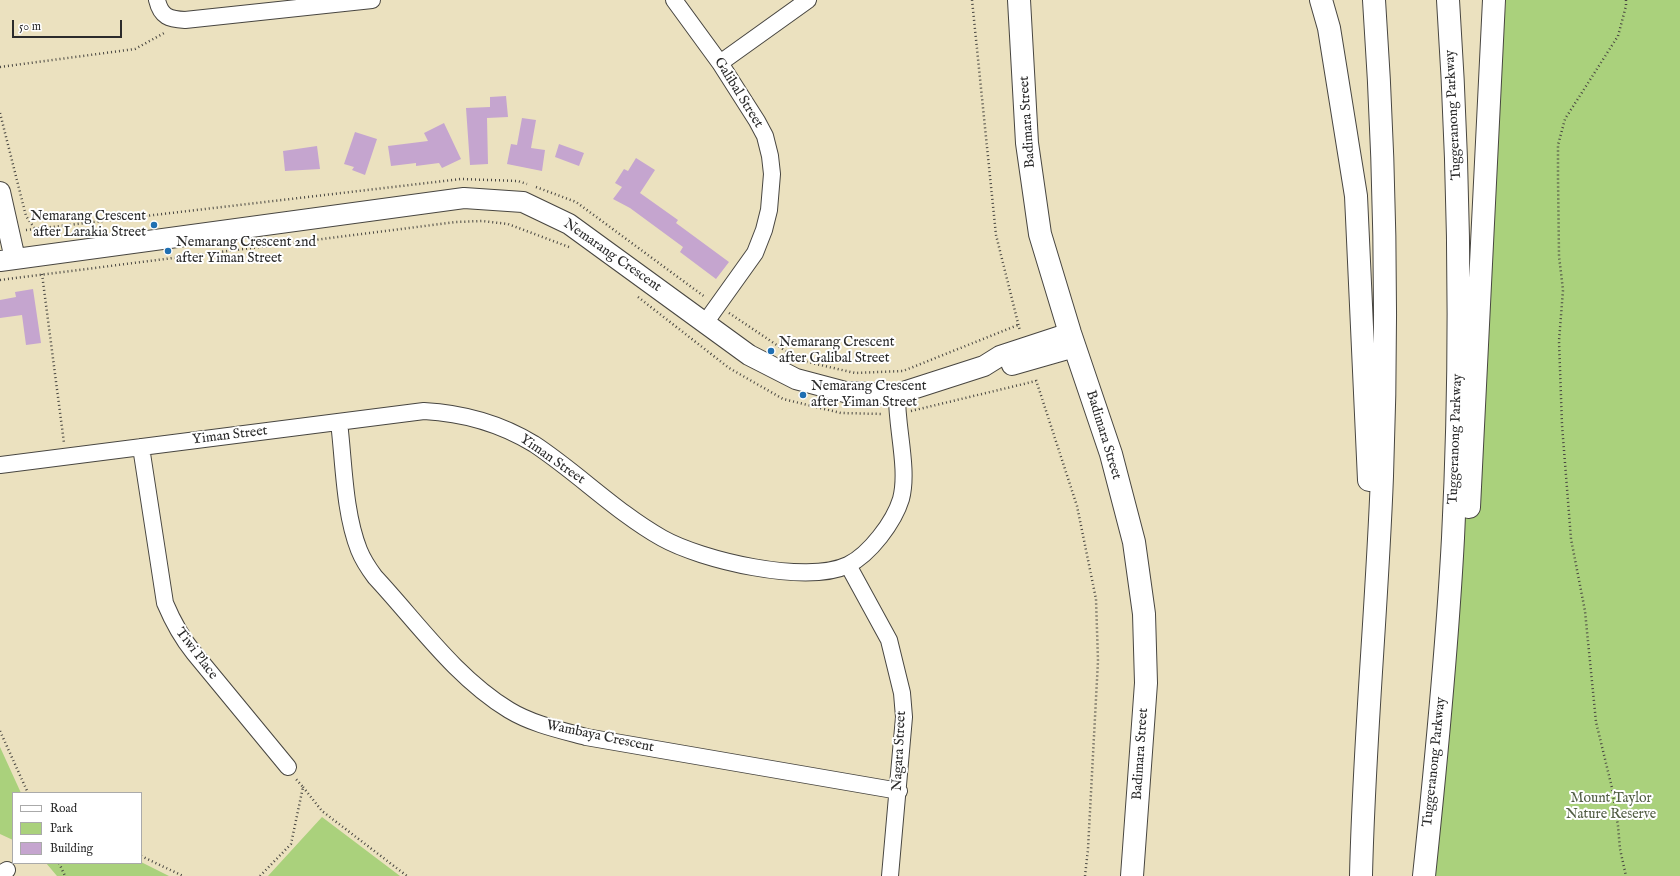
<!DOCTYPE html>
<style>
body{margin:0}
#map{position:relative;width:1680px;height:876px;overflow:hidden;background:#ebe1bf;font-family:"IM FELL English",serif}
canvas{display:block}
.legend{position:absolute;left:12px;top:792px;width:130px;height:72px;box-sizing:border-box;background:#fff;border:1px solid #aaa;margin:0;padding:5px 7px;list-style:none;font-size:12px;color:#2b2b2b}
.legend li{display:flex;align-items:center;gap:8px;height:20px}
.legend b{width:20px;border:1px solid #aaa}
.scale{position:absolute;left:12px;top:20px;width:110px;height:18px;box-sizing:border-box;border:2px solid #2b2b2b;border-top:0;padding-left:5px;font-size:12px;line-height:14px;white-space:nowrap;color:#2b2b2b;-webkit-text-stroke:3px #fff;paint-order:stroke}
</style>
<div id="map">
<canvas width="1680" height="876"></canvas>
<ul class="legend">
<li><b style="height:5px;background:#fff"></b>Road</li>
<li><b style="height:11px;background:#aad17c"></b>Park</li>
<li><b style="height:11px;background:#c5a5cf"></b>Building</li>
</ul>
<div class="scale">50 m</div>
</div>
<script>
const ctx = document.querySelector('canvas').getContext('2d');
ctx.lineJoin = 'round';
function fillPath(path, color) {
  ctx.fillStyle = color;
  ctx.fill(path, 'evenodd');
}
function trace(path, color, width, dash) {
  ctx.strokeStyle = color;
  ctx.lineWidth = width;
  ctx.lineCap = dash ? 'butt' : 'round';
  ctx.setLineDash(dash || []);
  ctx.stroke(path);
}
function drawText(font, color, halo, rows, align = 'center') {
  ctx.font = font + ' "IM FELL English",serif';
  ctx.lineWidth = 4;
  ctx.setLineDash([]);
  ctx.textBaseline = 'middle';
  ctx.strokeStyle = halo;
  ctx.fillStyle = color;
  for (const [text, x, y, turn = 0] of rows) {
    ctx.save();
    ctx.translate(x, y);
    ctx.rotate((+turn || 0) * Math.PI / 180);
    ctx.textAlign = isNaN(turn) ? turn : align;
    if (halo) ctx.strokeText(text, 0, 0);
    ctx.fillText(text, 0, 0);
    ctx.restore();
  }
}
const green = new Path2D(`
 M 1506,0 L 1680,0 L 1680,876 L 1429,876 Z
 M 0,747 L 21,793 L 13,793 L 13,840 L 0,834 Z
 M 322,817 L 400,876 L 268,876 Z
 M 141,862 L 169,876 L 57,876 L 46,863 Z`);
const building = new Path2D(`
 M 506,96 L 508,117 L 487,118 L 488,164 L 470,165 L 466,108 L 490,107 L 490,97 Z
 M 522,118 L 536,120 L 531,148 L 545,150 L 542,171 L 507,164 L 511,144 L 517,145 Z
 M 444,123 L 461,159 L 442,168 L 439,163 L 416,166 L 416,163 L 391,166 L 388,146 L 428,141 L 424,133 Z
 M 355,132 L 377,139 L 365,175 L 352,170 L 354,167 L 344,164 Z
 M 559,144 L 584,153 L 579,166 L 555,157 Z
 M 317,146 L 320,169 L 285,171 L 283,151 Z
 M 636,158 L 655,170 L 640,193 L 678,220 L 676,223 L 729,262 L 716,279 L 680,252 L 683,247 L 630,208 L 613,199 L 622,187 L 615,183 L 624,169 L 628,171 Z
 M 33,289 L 41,343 L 26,345 L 22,315 L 0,318 L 0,300 L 16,297 L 15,292 Z`);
const path = new Path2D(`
 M 972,0 L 996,235 L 1020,331
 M 1626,0 L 1626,6 L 1618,36 L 1565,119 L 1558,145 L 1558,178 L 1559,256 L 1563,290 L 1559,341 L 1562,425 L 1571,539 L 1585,611 L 1596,722 L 1612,788 L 1618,826 L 1620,849 L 1626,876
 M 0,67 L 135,49 L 166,32
 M 0,113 L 26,216 L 35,229
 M 536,187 L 576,202 L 705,297
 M 26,230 L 461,179 L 518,181 L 527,184
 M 42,274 L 64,443
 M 0,280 L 456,222 L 482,221 L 508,224 L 569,247
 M 638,297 L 729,368 L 783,399 L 841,413 L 883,414
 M 729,313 L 799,360 L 855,373 L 903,371 L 1018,325
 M 1036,380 L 1077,506 L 1096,599 L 1098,661 L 1088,849 L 1085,876
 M 911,411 L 1036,381
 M 0,731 L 28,793
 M 303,787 L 322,811 L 407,876
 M 141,856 L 183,876
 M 59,863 L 65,876
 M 260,876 L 291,844 L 303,787 L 296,779`);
const minor = new Path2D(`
 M 157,0 C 161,17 169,19 185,20 L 372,0
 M 674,0 L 720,63 L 757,121 L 765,136 L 770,156 L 772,174 L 769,210 L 764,230 L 755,253 L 705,323
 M 720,63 L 808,0
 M 339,422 C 344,463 344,512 359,550 C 363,560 369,569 375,577 C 417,622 455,677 509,710 C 532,724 560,730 586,737 L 899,791
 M 141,447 L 165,603 C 173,622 181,637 194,653 L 288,767
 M 0,465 L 424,411 C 462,413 501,424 534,444 C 578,473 616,512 662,538 C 701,560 806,585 848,565 C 870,554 894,522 901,499 C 909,469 896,426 897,394
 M 848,565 L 889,640 L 902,693 L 904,717 L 890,876
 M 0,874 L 7,870`);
const tertiary = new Path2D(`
 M 0,192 L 15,259
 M 0,261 L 464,198 L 523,202 L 569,224 L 749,355 L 796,379 L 845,392 L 897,394 L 984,366 L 1000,356 L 1070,333
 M 1012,365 L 1075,347`);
const secondary = new Path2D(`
 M 1019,0 L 1027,143 L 1040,234 L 1070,333 L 1111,454 L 1134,542 L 1144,614 L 1146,683 L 1132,876`);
const motorway = new Path2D(`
 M 1321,0 L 1329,28 L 1356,196 L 1369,480
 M 1469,507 L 1494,0
 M 1361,876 C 1364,742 1377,609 1382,476 C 1388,317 1385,158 1374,0
 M 1424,876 C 1436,763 1447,651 1453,538 C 1462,359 1460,179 1448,0`);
const markers = [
 [154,225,4,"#1f6fb2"],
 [168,251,4,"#1f6fb2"],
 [771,351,4,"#1f6fb2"],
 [803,395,4,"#1f6fb2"]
];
const streetNames = [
 ["Galibal Street",738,93,58],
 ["Tuggeranong Parkway",1454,115,-93],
 ["Badimara Street",1028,122,-94],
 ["Nemarang Crescent",612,256,35],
 ["Badimara Street",1103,435,73],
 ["Yiman Street",230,436,-7],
 ["Tuggeranong Parkway",1456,439,-88],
 ["Yiman Street",552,460,35],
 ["Tiwi Place",196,654,53],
 ["Wambaya Crescent",600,737,12],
 ["Nagara Street",900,751,-87],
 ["Badimara Street",1141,754,-86],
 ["Tuggeranong Parkway",1435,762,-84]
];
const poiNames = [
 ["Nemarang Crescent",146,217,"right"],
 ["after Larakia Street",146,233,"right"],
 ["Nemarang Crescent 2nd",176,243],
 ["after Yiman Street",176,259],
 ["Nemarang Crescent",779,343],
 ["after Galibal Street",779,359],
 ["Nemarang Crescent",811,387],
 ["after Yiman Street",811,403]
];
const parkNames = [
 ["Mount Taylor",1611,799],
 ["Nature Reserve",1611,815]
];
fillPath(green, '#aad17c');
fillPath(building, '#c5a5cf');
trace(minor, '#484641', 18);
trace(tertiary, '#484641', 22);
trace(secondary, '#484641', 24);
trace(motorway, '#484641', 24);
trace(path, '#484641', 2.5, [1, 3]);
trace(minor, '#fff', 16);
trace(tertiary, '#fff', 20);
trace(secondary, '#fff', 22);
trace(motorway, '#fff', 22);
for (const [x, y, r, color] of markers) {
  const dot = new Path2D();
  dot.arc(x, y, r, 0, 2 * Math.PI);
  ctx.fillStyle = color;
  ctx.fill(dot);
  trace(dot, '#fff', 1.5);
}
drawText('14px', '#2b2b2b', '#fff', streetNames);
drawText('14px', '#2b2b2b', '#fff', poiNames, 'left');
drawText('14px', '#515d43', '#fff', parkNames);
</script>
